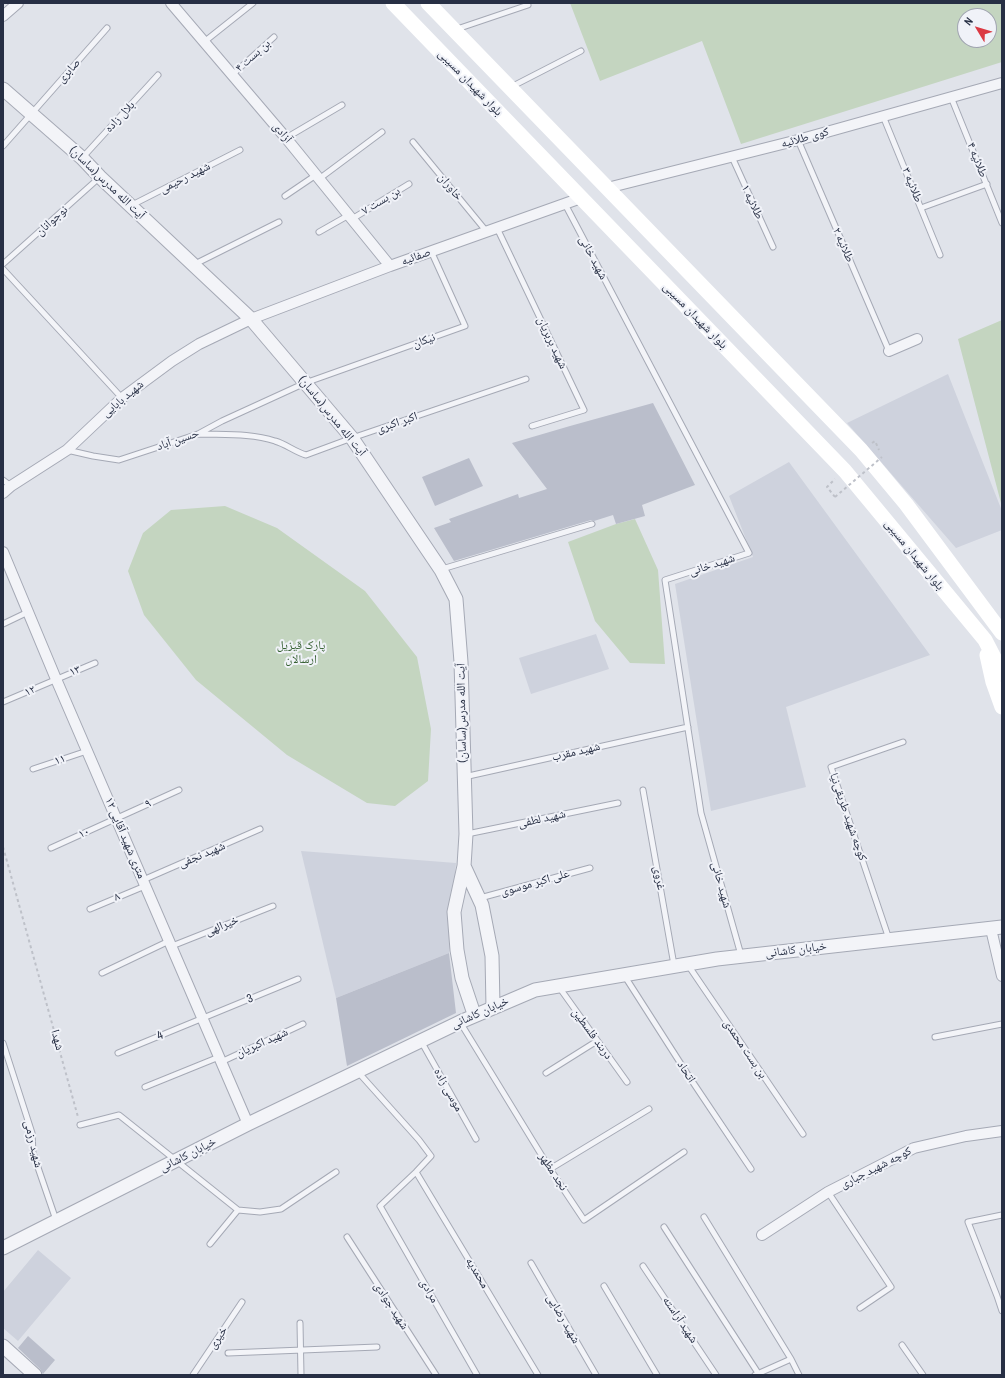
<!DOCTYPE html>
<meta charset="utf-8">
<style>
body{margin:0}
#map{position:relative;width:1005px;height:1378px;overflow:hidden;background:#e0e3ea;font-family:"Archivo Narrow",sans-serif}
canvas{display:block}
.frame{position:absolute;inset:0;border:4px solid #272f44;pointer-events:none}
.north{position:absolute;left:957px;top:8px;width:40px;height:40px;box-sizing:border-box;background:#f0f2f8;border:1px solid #a0a4b0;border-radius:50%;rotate:308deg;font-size:11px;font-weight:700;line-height:16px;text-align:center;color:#272f44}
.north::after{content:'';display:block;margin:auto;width:14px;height:18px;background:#db3943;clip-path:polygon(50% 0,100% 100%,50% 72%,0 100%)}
</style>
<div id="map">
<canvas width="1005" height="1378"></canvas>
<div class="frame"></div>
<div class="north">N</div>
</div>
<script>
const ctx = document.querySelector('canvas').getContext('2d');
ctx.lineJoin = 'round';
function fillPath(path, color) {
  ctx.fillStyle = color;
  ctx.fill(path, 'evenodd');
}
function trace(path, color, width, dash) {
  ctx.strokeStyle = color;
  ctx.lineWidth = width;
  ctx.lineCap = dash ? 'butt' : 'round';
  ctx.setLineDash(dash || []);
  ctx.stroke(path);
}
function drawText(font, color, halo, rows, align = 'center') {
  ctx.font = font + ' "Archivo Narrow","Noto Naskh Arabic",sans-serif';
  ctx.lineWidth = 4;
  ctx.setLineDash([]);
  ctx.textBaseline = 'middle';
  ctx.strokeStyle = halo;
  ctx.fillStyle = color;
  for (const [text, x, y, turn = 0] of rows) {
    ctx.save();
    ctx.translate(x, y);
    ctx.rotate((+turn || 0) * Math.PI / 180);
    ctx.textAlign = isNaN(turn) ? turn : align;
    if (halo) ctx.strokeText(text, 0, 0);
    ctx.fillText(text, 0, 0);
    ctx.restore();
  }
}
const built = new Path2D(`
 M 948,374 L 1002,511 L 1002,530 L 956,548 L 847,423 Z
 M 789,462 L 930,655 L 786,707 L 806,787 L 711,811 L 675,584 L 753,557 L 729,496 Z
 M 596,634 L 609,669 L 531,694 L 519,658 Z
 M 301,851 L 456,863 L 449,953 L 336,998 Z
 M 38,1250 L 71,1278 L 18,1341 L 3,1328 L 3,1292 Z`);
const green = new Path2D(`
 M 570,3 L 1002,3 L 1002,62 L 741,144 L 702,41 L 600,81 ZM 965,16 L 989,16 L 989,40 L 965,40 Z
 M 1002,320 L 1002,507 L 958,339 Z
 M 225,506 L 277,528 L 365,591 L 417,657 L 431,729 L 428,781 L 395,806 L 367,803 L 287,755 L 196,680 L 144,615 L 128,571 L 143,533 L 171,510 Z
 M 635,519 L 658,570 L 665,664 L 630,663 L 595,621 L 568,542 L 616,524 Z`);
const building = new Path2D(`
 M 653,403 L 695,485 L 642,505 L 645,516 L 616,524 L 613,515 L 594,521 L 591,520 L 454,561 L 434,528 L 451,522 L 449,519 L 518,494 L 519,498 L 547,489 L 512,443 L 570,426 Z
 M 469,458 L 483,486 L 435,506 L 422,477 Z
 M 449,953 L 456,1013 L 347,1066 L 336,998 Z
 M 28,1336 L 55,1360 L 43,1374 L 40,1369 L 18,1348 Z`);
const path = new Path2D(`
 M 872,443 L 875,441 L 879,450
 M 835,497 L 827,487 L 835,479
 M 3,847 L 78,1117`);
const service = new Path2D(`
 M 457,29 L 528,5 L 527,3
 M 204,42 L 253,3
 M 232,75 L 274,37
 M 511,87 L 581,51
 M 951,97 L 1002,223
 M 883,116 L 940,255
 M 286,138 L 342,105
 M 798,140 L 889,351
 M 413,142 L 487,232
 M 3,146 L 107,28
 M 83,157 L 158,75
 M 732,157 L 773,247
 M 319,179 L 382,132
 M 285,196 L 316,175
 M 565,204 L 749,553 L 665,580 L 701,813 L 741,955
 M 132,205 L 240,150
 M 921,208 L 987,184
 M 352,219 L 409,184
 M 497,228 L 584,410 L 532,426
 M 319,232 L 349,215
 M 3,264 L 100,177
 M 195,264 L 279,222
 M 3,269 L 122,398
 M 198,434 C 224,435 251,433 275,441 C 286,444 295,452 306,455 L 352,438 L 526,379
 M 67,450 L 93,456 L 119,460 L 198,434 L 222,421 L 305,383 L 465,326 L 431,251
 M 3,480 L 11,486
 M 442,569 L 592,524
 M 3,624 L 28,612
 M 3,702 L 95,663
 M 33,769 L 87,751
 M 464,777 L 688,727
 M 643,790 L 674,965
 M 467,834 L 618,803
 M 51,848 L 179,790
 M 143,880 L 260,829
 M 480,898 L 590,868
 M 90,909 L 145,886
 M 889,939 L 831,767 L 903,742
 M 172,946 L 273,906
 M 688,965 L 803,1134
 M 102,973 L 169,941
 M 624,975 L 688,1075 L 751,1169
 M 559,987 L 627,1082
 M 460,1022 L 550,1169 L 584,1220 L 684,1152
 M 935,1037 L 1002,1024
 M 421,1041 L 476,1139
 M 3,1043 L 32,1133 L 33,1153 L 56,1220
 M 118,1053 L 298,979
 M 221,1062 L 303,1024
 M 358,1072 L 419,1140 L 431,1156 L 416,1172 L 380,1206 L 477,1375
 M 546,1073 L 597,1041
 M 145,1087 L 219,1057
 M 80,1125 L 119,1115 L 238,1210 L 260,1212 L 281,1209 L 336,1172
 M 550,1169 L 649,1109
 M 416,1172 L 538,1375
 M 828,1192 L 891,1287 L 860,1308
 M 1002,1215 L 968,1222 L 997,1296 L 1002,1311
 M 704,1217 L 791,1359
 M 664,1227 L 758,1373
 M 347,1237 L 436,1375
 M 210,1244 L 238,1210
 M 531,1263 L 596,1375
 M 643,1266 L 716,1375
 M 604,1286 L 657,1375
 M 300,1323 L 301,1375
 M 902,1345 L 923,1375
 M 228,1353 L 377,1347
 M 193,1375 L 242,1302
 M 755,1375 L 791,1359 L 799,1375`);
const minor = new Path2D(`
 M 171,3 L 286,138 L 390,266
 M 3,16 L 18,3
 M 607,188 L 798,140 L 1002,83
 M 889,351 L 917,339
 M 3,493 L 11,486 L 67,450 L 122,398 L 172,361 L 199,344 L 251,319 L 390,266 L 581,198
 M 3,552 L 56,679 L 248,1124
 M 991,929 L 1002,976
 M 762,1235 L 828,1192 L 914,1148 L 966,1136 L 1002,1131`);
const tertiary = new Path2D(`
 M 3,89 L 82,158 L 100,177 L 251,319 L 352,438 L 441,570 L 456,599 L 461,662 L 466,834 L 464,866 L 454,912 L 457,950 L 462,978 L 474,1014
 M 464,866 L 482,905 L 492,956 L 493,1007
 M 3,1248 L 248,1124 L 460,1022 L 535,990 L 717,959 L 1002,927
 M 3,1346 L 35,1375`);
const secondary = new Path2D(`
 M 393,3 L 845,471 L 985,640 L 1002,673
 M 428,3 L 861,450 L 906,504 L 1002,633
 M 987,655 L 993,682 L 1002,707`);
const pathBridge = new Path2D(`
 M 835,497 L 882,457`);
const streetNames = [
 ["بن بست ۴",253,56,-42],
 ["صابری",69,71,-48],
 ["بلوار شهیدان مسیبی",470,83,46],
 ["بلال زاده",120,117,-47],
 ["آزادی",282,133,50],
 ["کوی طلائیه",805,138,-15],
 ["طلائیه ۴",977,160,68],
 ["شهید رحیمی",185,178,-27],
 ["آیت الله مدرس(ساسان)",107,183,44],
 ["طلائیه ۳",912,185,68],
 ["خاوران",450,187,51],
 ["بن بست ۷",381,201,-31],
 ["طلائیه ۱",752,202,65],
 ["نوجوانان",52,221,-42],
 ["طلائیه ۲",843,245,66],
 ["صفائیه",416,257,-20],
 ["شهید خانی",593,258,62],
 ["بلوار شهیدان مسیبی",695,316,46],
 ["نیکان",424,341,-20],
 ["شهید بربریان",552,343,65],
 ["شهید بابایی",123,399,-40],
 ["آیت الله مدرس(ساسان)",332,416,51],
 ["اکبر اکبری",397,423,-19],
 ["حسین آباد",178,440,-19],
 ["بلوار شهیدان مسیبی",914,555,51],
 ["شهید خانی",712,565,-18],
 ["۱۳",75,671,-23],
 ["۱۲",30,691,-24],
 ["آیت الله مدرس(ساسان)",462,713,-91],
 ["شهید مقرب",576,752,-13],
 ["۱۱",60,760,-18],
 ["۹",148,804,-25],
 ["کوچه شهید طریقی‌نیا",848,817,71],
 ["شهید لطفی",542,819,-12],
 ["۱۰",84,833,-25],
 ["۱۲ متری شهید آقایی",125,838,67],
 ["شهید نجفی",202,855,-23],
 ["غروی",659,878,80],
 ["علی اکبر موسوی",535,883,-16],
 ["شهید خانی",721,885,75],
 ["۸",117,897,-22],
 ["خیرالهی",222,926,-22],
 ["خیابان کاشانی",796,950,-7],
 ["3",250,999,-23],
 ["خیابان کاشانی",480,1013,-24],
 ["دربند فلسطین",592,1034,54],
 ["4",160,1036,-22],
 ["شهدا",57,1040,75],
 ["شهید اکبریان",262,1043,-24],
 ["بن بست محمدی",745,1049,56],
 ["اتحاد",686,1072,57],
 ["موسی زاده",448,1090,61],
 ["شهید رزمی",33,1144,77],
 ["خیابان کاشانی",188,1155,-27],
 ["کوچه شهید جباری",876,1168,-27],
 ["نجد مظهر",553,1172,57],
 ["محمدیه",477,1273,59],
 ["مرادی",429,1291,60],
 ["شهید جوادی",391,1306,57],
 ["شهید رضایی",563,1319,60],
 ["شهید آراسته",680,1320,56],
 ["خیری",218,1338,-56]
];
const parkNames = [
 ["پارک قیزیل",301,646],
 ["ارسالان",301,660]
];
fillPath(built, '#ced2dd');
fillPath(green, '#c4d5c0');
fillPath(building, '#babecb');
trace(service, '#a5a9b5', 7);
trace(minor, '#a5a9b5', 12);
trace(tertiary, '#a5a9b5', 15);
trace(path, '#bec1c9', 2, [3, 3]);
trace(service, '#f3f4f8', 5);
trace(minor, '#f3f4f8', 10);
trace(tertiary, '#f3f4f8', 13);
trace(secondary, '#fff', 15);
trace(pathBridge, '#bec1c9', 2, [3, 3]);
drawText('12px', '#272f44', '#f0f2f8', streetNames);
drawText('12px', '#376133', '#f0f2f8', parkNames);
</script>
